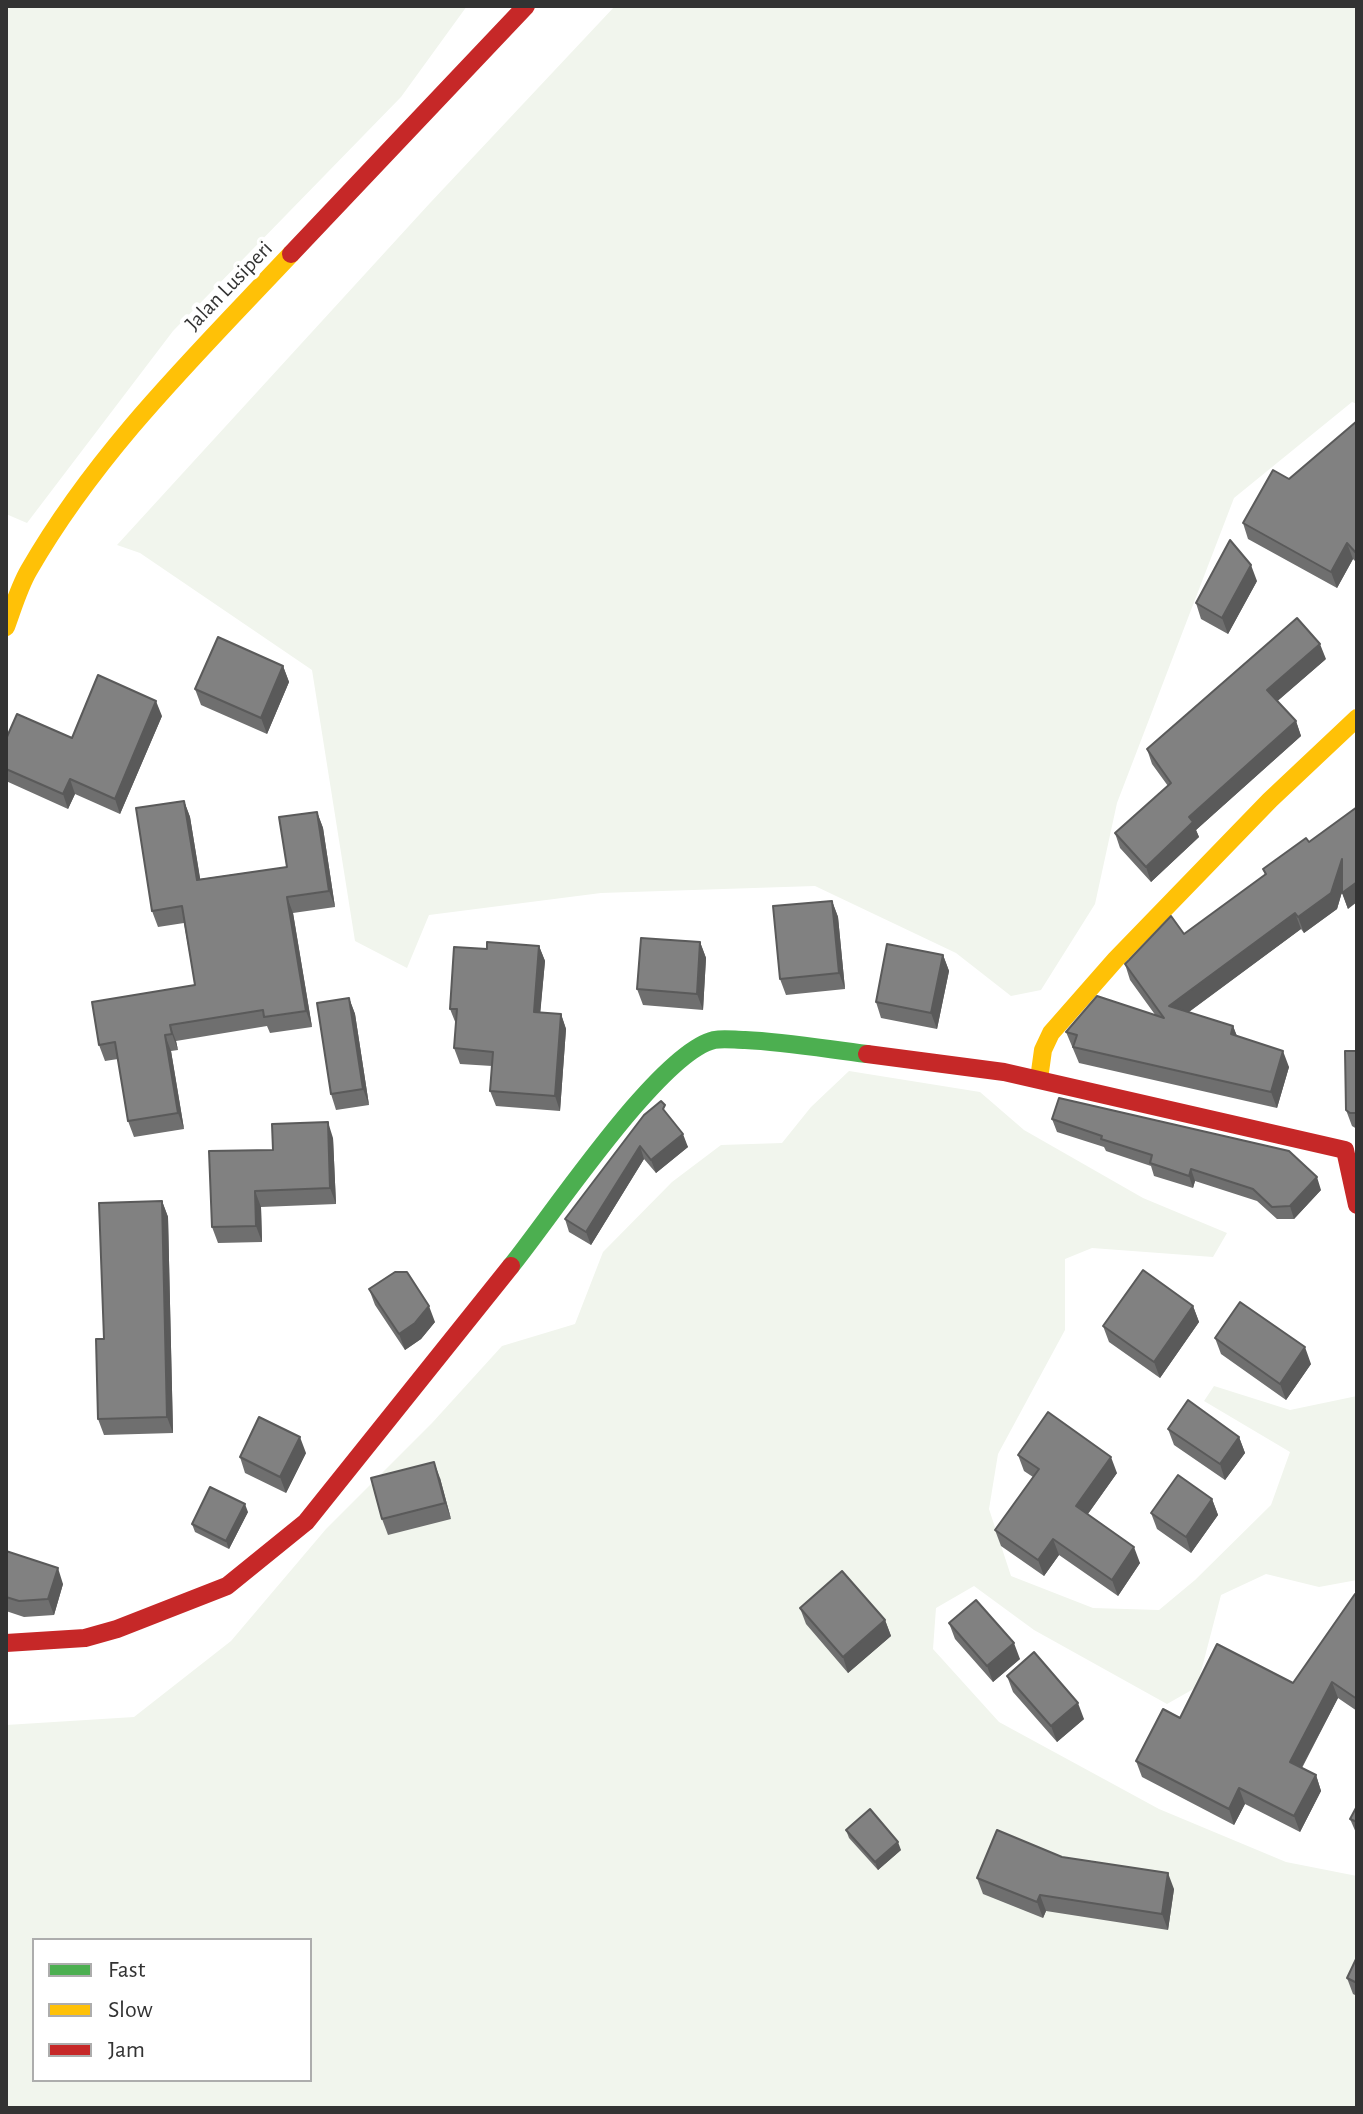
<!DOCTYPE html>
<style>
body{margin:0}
#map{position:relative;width:1363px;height:2114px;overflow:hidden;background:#fff;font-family:"Alegreya Sans",sans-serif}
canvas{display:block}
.frame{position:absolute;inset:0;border:8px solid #333;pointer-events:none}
.legend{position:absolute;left:32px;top:1938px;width:280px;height:144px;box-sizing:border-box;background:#fff;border:2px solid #adadad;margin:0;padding:10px 14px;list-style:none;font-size:24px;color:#333}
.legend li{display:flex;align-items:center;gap:16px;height:40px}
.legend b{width:40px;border:2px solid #adadad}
</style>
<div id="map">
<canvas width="1363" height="2114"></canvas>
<div class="frame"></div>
<ul class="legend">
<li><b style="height:10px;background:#4caf50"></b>Fast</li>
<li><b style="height:10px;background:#ffc107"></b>Slow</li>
<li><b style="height:10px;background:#c62828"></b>Jam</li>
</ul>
</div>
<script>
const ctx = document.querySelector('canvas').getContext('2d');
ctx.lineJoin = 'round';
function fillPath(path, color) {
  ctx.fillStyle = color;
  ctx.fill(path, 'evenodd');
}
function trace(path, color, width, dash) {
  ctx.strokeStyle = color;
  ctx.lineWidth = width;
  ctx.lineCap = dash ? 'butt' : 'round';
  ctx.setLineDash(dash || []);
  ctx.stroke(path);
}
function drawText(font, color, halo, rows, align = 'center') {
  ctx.font = font + ' "Alegreya Sans",sans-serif';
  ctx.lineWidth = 8;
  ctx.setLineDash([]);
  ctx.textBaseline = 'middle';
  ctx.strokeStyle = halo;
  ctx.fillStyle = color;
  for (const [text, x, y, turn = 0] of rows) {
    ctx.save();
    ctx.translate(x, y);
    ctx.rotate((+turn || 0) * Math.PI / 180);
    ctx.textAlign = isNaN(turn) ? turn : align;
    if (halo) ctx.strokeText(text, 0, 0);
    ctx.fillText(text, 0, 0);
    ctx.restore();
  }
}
const green = new Path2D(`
 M 6,6 L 467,6 L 401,97 L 173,331 L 27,523 L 6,514 Z
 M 615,6 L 1357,6 L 1357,404 L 1352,402 L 1234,498 L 1117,803 L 1095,904 L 1041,990 L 1011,996 L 956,953 L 815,886 L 601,893 L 429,915 L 407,968 L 355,941 L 312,670 L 140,553 L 117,545 L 430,203 Z
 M 849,1071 L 980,1092 L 1024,1130 L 1143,1198 L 1227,1233 L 1213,1257 L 1092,1248 L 1065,1259 L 1065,1330 L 998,1454 L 989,1509 L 1011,1576 L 1093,1608 L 1159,1610 L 1195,1580 L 1271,1505 L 1290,1452 L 1204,1401 L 1214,1386 L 1290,1410 L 1357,1396 L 1357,1580 L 1319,1587 L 1266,1574 L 1221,1595 L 1197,1687 L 1167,1704 L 1034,1630 L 974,1586 L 936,1608 L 933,1649 L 999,1722 L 1159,1809 L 1286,1862 L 1357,1876 L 1357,2108 L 6,2108 L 6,1725 L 134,1717 L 231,1641 L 326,1529 L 432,1423 L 502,1346 L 575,1324 L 603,1252 L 672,1182 L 721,1145 L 782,1143 L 811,1107 ZM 34,1940 L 310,1940 L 310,2080 L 34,2080 Z`);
const fast = new Path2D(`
 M 511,1266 C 551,1217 659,1053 714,1040 C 724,1038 735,1040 745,1040 C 786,1042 826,1049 867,1054`);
const slow = new Path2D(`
 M 6,627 C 13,608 19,587 29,570 C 98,450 197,354 291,254
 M 1039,1079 L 1043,1050 L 1051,1033 L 1116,959 L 1270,800 L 1357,718`);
const jam = new Path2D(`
 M 291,254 L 526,6
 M 867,1054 L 1004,1072 L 1345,1150 L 1357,1205
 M 6,1643 L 85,1638 L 117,1629 L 227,1586 L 306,1522 L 511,1266`);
const wall = new Path2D(`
 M 1357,421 L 1357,563 L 1353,559 L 1337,588 L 1248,539 L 1243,523 L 1289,479 Z
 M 1257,581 L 1228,634 L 1201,619 L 1196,603 Z
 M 1326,659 L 1277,701 L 1296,721 L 1301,736 L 1196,830 L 1199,837 L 1151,882 L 1120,848 L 1115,833 L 1168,786 L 1152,764 L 1147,749 Z
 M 283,666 L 289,682 L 267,734 L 201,705 L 195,689 Z
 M 162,716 L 120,814 L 75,794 L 68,809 L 6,781 L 6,739 L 72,738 Z
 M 184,801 L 190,817 L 200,879 L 287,867 L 317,812 L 323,828 L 335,907 L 293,913 L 312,1027 L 270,1033 L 267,1026 L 176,1041 L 178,1050 L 171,1051 L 184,1129 L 134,1137 L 128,1121 L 118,1059 L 105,1061 L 99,1045 L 195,985 L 184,923 L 158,927 L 152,911 Z
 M 1357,807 L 1348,909 L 1342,892 L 1337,909 L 1304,933 L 1301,929 L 1189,1012 L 1233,1026 L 1237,1036 L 1289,1067 L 1277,1108 L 1079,1063 L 1066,1032 L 1156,1016 L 1130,980 L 1125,964 L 1184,934 L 1265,875 L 1263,869 L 1309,842 Z
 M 832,901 L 838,917 L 845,989 L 786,995 L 780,979 Z
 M 700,942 L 706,958 L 703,1010 L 643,1005 L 637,989 Z
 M 539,946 L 545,961 L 540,1013 L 561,1014 L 566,1029 L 560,1111 L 496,1106 L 490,1091 L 492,1066 L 460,1064 L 454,1048 L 456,1024 L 450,1009 L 487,949 Z
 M 943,955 L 949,971 L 937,1029 L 881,1018 L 876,1002 Z
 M 349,998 L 355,1014 L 369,1105 L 336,1110 L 331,1094 Z
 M 1357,1051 L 1357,1129 L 1352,1126 L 1346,1110 Z
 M 670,1118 L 688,1147 L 656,1173 L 644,1159 L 591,1245 L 569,1232 L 565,1219 Z
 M 1052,1119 L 1321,1190 L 1294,1219 L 1277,1219 L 1257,1201 L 1195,1181 L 1193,1188 L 1154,1176 L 1151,1166 L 1106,1151 L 1104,1147 L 1057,1132 Z
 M 333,1138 L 336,1204 L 261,1207 L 262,1242 L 218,1243 L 212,1227 L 273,1150 Z
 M 162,1201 L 168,1217 L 173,1433 L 104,1435 L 98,1419 L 104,1339 Z
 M 369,1289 L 435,1322 L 421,1339 L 405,1350 L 375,1305 Z
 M 1193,1306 L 1199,1322 L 1160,1378 L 1109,1342 L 1103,1326 Z
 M 1215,1338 L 1311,1364 L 1286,1400 L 1221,1354 Z
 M 1168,1429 L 1239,1437 L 1245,1453 L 1225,1480 L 1174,1445 Z
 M 306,1453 L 286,1493 L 245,1473 L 240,1457 Z
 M 1018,1455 L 1117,1473 L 1088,1514 L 1140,1563 L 1118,1596 L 1059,1555 L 1044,1576 L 1001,1546 L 995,1530 L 1033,1477 L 1024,1471 Z
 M 440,1478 L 451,1519 L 388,1535 L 382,1519 Z
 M 1212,1499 L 1218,1515 L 1191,1553 L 1157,1529 L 1151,1513 Z
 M 248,1512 L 229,1549 L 195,1532 L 192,1524 Z
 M 6,1551 L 63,1584 L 54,1615 L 24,1617 L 6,1611 Z
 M 1357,1595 L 1357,1711 L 1338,1698 L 1302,1768 L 1316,1775 L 1321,1791 L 1300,1832 L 1245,1804 L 1234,1825 L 1142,1777 L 1136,1761 L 1180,1718 L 1293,1683 Z
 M 800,1608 L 885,1620 L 891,1636 L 848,1673 L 806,1624 Z
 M 949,1623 L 1020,1659 L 993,1682 L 955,1639 Z
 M 1007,1676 L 1084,1719 L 1057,1742 L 1013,1692 Z
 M 1357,1806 L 1357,1835 L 1350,1819 Z
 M 846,1830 L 901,1850 L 878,1870 L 849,1838 Z
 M 1062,1857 L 1174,1889 L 1168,1930 L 1046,1911 L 1043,1918 L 983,1894 L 977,1878 Z
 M 1357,1957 L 1357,1996 L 1353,1994 L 1347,1978 Z`);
const shadedWall = new Path2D(`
 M 1347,543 L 1353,559 L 1337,588 L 1331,572 Z
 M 1251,565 L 1257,581 L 1228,634 L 1222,618 Z
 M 1320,644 L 1326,659 L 1273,705 L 1267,690 Z
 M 283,666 L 289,682 L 267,734 L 261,718 Z
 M 156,701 L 162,716 L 120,814 L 115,799 Z
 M 1296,721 L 1301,736 L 1196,830 L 1199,837 L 1151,882 L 1146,867 L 1189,817 Z
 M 70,779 L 75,794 L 68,809 L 63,794 Z
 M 184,801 L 190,817 L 203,896 L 197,880 Z
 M 317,812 L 323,828 L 335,907 L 329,891 Z
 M 1342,859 L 1347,875 L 1337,909 L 1304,933 L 1298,917 Z
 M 1357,882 L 1357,902 L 1348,909 L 1342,893 Z
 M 287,897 L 293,913 L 312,1027 L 306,1011 Z
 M 832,901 L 838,917 L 845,989 L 839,973 Z
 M 1295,913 L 1301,929 L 1175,1022 L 1169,1006 Z
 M 700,942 L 706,958 L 703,1010 L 697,994 Z
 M 539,946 L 545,961 L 539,1027 L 534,1012 Z
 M 943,955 L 949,971 L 937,1029 L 931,1013 Z
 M 349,998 L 355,1014 L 369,1105 L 363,1089 Z
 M 561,1014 L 566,1029 L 560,1111 L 555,1096 Z
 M 170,1025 L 176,1041 L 178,1050 L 172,1034 Z
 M 1233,1026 L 1239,1042 L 1231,1034 Z
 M 165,1035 L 171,1051 L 184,1129 L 178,1113 Z
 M 1283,1051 L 1289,1067 L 1277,1108 L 1271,1092 Z
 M 328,1122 L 333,1138 L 336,1204 L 330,1188 Z
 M 683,1134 L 688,1147 L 656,1173 L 651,1160 Z
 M 640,1146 L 644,1159 L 591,1245 L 586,1232 Z
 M 1191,1169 L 1195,1181 L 1193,1188 L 1189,1176 Z
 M 1317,1177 L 1321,1190 L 1294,1219 L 1290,1206 Z
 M 255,1191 L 261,1207 L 262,1242 L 256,1226 Z
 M 162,1201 L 168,1217 L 173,1433 L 167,1417 Z
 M 429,1306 L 435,1322 L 421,1339 L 405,1350 L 399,1334 Z
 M 1193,1306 L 1199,1322 L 1160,1378 L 1154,1362 Z
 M 1305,1347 L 1311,1364 L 1286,1400 L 1280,1384 Z
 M 300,1437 L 306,1453 L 286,1493 L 280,1477 Z
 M 1239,1437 L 1245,1453 L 1225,1480 L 1220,1464 Z
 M 1111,1457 L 1117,1473 L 1082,1522 L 1076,1506 Z
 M 434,1462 L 440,1478 L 451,1519 L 445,1503 Z
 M 1212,1499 L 1218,1515 L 1191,1553 L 1186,1537 Z
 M 245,1504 L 248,1512 L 229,1549 L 226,1541 Z
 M 1053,1539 L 1059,1555 L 1044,1576 L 1038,1560 Z
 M 1134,1547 L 1140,1563 L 1118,1596 L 1112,1580 Z
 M 58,1568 L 63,1584 L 54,1615 L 48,1599 Z
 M 885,1620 L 891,1636 L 848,1673 L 843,1657 Z
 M 1014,1643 L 1020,1659 L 993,1682 L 987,1666 Z
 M 1332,1682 L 1338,1698 L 1296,1778 L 1290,1762 Z
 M 1078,1703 L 1084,1719 L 1057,1742 L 1051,1726 Z
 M 1316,1775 L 1321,1791 L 1300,1832 L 1294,1816 Z
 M 1239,1788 L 1245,1804 L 1234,1825 L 1229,1809 Z
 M 898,1842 L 901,1850 L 878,1870 L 875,1862 Z
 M 1168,1873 L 1174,1889 L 1168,1930 L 1162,1914 Z
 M 1040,1895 L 1046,1911 L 1043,1918 L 1037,1902 Z`);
const building = new Path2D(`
 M 1357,421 L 1357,554 L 1347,543 L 1331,572 L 1243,523 L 1273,470 L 1289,479 Z
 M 1230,540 L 1251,565 L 1222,618 L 1196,603 Z
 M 1297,618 L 1320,644 L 1267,690 L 1296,721 L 1189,817 L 1193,822 L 1146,867 L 1115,833 L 1171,783 L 1147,749 Z
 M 218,637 L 283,666 L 261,718 L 195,689 Z
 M 98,675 L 156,701 L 115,799 L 70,779 L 63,794 L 6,769 L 6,739 L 17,714 L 72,738 Z
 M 184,801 L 197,880 L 287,867 L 279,817 L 317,812 L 329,891 L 287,897 L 306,1011 L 264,1017 L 263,1010 L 170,1025 L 172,1034 L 165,1035 L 178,1113 L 128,1121 L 115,1042 L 99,1045 L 92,1002 L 195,985 L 182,906 L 152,911 L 136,808 Z
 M 1357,807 L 1357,882 L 1342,893 L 1342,859 L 1331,893 L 1298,917 L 1295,913 L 1169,1006 L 1233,1026 L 1231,1034 L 1283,1051 L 1271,1092 L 1073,1047 L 1077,1035 L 1066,1032 L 1097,996 L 1164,1018 L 1125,964 L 1129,960 L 1171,916 L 1184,934 L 1266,874 L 1263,869 L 1306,838 L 1309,842 Z
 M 832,901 L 839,973 L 780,979 L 773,906 Z
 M 641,938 L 700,942 L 697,994 L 637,989 Z
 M 487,942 L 539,946 L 534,1012 L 561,1014 L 555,1096 L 490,1091 L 493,1052 L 454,1048 L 457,1009 L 450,1009 L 454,947 L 487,949 Z
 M 887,944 L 943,955 L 931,1013 L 876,1002 Z
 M 349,998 L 363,1089 L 331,1094 L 317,1003 Z
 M 1345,1051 L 1357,1051 L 1357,1113 L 1350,1113 L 1346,1110 Z
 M 1059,1098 L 1289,1151 L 1317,1177 L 1290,1206 L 1272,1207 L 1253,1189 L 1191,1169 L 1189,1176 L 1150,1163 L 1152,1155 L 1101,1139 L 1102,1136 L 1052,1119 Z
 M 661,1101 L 665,1105 L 663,1109 L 683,1134 L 651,1160 L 640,1146 L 586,1232 L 565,1219 L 644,1115 Z
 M 328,1122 L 330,1188 L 255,1191 L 256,1226 L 212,1227 L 209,1151 L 273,1150 L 272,1124 Z
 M 162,1201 L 167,1417 L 98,1419 L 96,1339 L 104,1339 L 99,1203 Z
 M 1143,1270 L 1193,1306 L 1154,1362 L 1103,1326 Z
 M 395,1272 L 407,1272 L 429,1306 L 415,1323 L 399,1334 L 369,1289 Z
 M 1240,1302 L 1305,1347 L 1280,1384 L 1215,1338 Z
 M 1188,1400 L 1239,1437 L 1220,1464 L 1168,1429 Z
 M 1048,1412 L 1111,1457 L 1076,1506 L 1134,1547 L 1112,1580 L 1053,1539 L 1038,1560 L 995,1530 L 1039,1469 L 1018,1455 Z
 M 259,1417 L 300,1437 L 280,1477 L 240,1457 Z
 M 434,1462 L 445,1503 L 382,1519 L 371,1478 Z
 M 1178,1475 L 1212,1499 L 1186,1537 L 1151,1513 Z
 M 210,1487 L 245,1504 L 226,1541 L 192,1524 Z
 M 6,1551 L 58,1568 L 48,1599 L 19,1601 L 6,1597 Z
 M 842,1571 L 885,1620 L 843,1657 L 800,1608 Z
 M 1355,1594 L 1357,1595 L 1357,1699 L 1332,1682 L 1290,1762 L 1316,1775 L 1294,1816 L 1239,1788 L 1229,1809 L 1136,1761 L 1163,1709 L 1180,1718 L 1217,1644 L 1293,1683 Z
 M 976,1600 L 1014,1643 L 987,1666 L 949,1623 Z
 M 1034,1652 L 1078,1703 L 1051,1726 L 1007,1676 Z
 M 1357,1806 L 1357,1822 L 1350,1819 Z
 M 870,1809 L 898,1842 L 875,1862 L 846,1830 Z
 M 997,1830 L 1062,1857 L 1168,1873 L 1162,1914 L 1040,1895 L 1037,1902 L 977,1878 Z
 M 1357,1957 L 1357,1983 L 1347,1978 Z`);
const streetNames = [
 ["Jalan Lusiperi",229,286,-46]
];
fillPath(green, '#f1f5ed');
trace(fast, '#4caf50', 18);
trace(slow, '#ffc107', 18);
trace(jam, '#c62828', 18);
fillPath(wall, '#6f6f6f');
fillPath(shadedWall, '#5a5a5a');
fillPath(building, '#818181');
trace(building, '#5a5a5a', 2);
drawText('22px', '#333', '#fff', streetNames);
</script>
